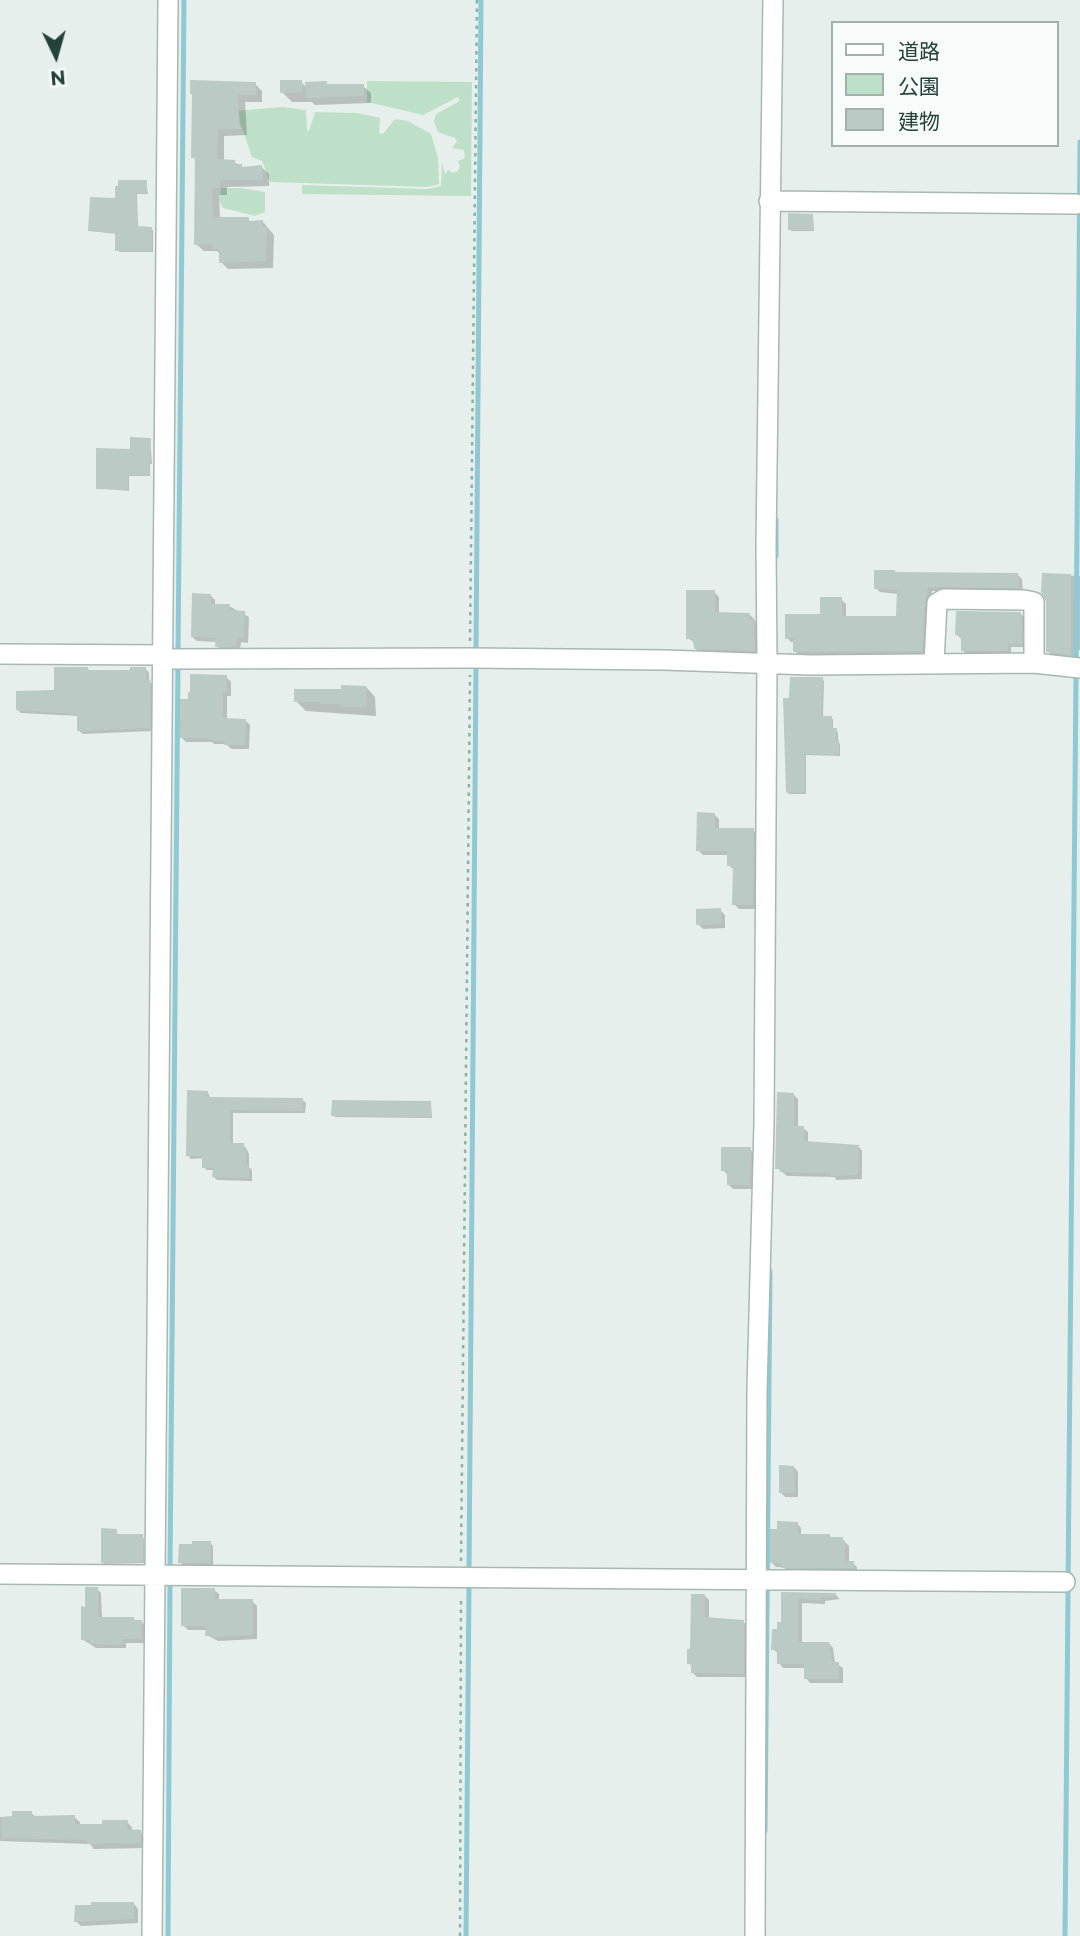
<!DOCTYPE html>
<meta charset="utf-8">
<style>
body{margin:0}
#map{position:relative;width:1080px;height:1936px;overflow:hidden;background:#e6efeb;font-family:Montserrat,"Noto Sans JP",sans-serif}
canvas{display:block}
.legend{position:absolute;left:831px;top:21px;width:228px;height:126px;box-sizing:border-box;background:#f7fbf9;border:2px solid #a3b1ad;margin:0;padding:9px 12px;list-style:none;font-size:21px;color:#24423a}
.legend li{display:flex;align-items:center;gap:14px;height:35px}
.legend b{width:35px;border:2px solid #a3b1ad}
.north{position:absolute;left:21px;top:21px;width:70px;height:70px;-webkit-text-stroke:5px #f7fbf9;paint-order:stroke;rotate:175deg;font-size:19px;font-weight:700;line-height:28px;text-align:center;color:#24423a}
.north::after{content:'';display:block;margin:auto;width:24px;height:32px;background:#24423a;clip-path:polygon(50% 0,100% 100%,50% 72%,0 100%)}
</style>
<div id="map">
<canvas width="1080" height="1936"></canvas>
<ul class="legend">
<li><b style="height:9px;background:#fff"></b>道路</li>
<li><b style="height:19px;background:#bfe0c8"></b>公園</li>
<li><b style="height:19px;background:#bbcac4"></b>建物</li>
</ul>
<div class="north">N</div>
</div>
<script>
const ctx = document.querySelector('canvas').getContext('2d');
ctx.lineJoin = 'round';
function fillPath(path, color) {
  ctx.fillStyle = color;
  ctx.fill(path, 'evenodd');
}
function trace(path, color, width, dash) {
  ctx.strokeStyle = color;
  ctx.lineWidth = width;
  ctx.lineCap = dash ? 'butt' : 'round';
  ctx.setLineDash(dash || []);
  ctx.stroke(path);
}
const green = new Path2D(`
 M 367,81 L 472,82 L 471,196 L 302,194 L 302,185 L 427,189 L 441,186 L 442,162 L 445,174 L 448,170 L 453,173 L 458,171 L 460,167 L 458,161 L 465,158 L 464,150 L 452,148 L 457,141 L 455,138 L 438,132 L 434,122 L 436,114 L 460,101 L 458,97 L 423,115 L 367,102 Z
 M 282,107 L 306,110 L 307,130 L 309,131 L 315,112 L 357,113 L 380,118 L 379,133 L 383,134 L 395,119 L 408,121 L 431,134 L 438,158 L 439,184 L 427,187 L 270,182 L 262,161 L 252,157 L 241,125 L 232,117 L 235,111 Z
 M 221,188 L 240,188 L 265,192 L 265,212 L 255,216 L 223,208 L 219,200 Z`);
const shadow = new Path2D(`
 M 301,82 L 307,88 L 363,86 L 371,93 L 371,103 L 315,105 L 312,102 L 292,102 L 282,92 Z
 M 255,84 L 262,91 L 262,102 L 245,102 L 247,135 L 224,136 L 224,161 L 234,162 L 244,168 L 261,167 L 269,174 L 269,186 L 227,187 L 227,195 L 219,195 L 220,219 L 248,219 L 251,222 L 263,222 L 274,235 L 273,268 L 228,269 L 221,262 L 221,255 L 217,251 L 204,251 L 196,244 L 197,162 L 193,157 L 194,96 L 191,94 Z
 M 146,182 L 148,194 L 137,194 L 138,228 L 153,230 L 153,252 L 119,252 L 117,234 L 90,231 L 117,200 Z
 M 813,215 L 814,231 L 791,231 L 790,229 Z
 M 150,439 L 152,464 L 150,464 L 150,476 L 129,476 L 129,491 L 97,488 L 132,450 Z
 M 896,574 L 1017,574 L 1022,579 L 1023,592 L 932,591 L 929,608 L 926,655 L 799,656 L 795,651 L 795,642 L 791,642 L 787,638 L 822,615 L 841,599 L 846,604 L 846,617 L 898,617 L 898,594 L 880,592 L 876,588 Z
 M 1043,575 L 1080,576 L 1080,650 L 1075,650 L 1075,658 L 1052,656 L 1048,651 L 1048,602 Z
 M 714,592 L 719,597 L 719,614 L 749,614 L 754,619 L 758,626 L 759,655 L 700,653 L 695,648 L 695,643 L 688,638 Z
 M 210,595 L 215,600 L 215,606 L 229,606 L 249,617 L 248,643 L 241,642 L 240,651 L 222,651 L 217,646 L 217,642 L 197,641 L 192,637 Z
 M 1021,614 L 1025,618 L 1025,647 L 1011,647 L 1011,655 L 968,655 L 963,651 L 962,639 L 957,635 Z
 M 88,669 L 90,671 L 132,671 L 146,669 L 149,673 L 149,681 L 153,685 L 153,731 L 83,734 L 79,731 L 79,716 L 21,713 L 18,710 L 56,691 Z
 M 226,677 L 231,682 L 231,696 L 227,696 L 227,720 L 245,720 L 250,725 L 249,749 L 231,749 L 226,744 L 214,744 L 212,742 L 186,742 L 181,737 L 189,701 Z
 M 822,679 L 824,681 L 823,717 L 833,719 L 833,730 L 838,732 L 838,741 L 840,744 L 840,756 L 806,755 L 806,794 L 789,794 L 787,792 L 791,700 Z
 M 366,687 L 375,697 L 376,716 L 306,711 L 296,701 Z
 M 714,814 L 719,819 L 719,829 L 753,830 L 758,834 L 757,909 L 739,909 L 734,904 L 734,870 L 729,865 L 729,855 L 703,855 L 698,850 Z
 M 720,910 L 725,915 L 725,928 L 703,929 L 698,924 Z
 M 208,1093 L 211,1099 L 302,1100 L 306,1103 L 305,1113 L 233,1113 L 233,1145 L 243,1145 L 246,1148 L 249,1154 L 249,1167 L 252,1170 L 252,1181 L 217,1180 L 214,1177 L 214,1170 L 207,1170 L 204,1167 L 204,1158 L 191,1159 L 188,1155 Z
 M 793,1094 L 798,1099 L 798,1128 L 803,1128 L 808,1132 L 808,1143 L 858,1146 L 862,1151 L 862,1179 L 837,1180 L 834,1177 L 787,1176 L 777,1168 Z
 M 431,1103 L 432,1118 L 335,1117 L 333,1115 Z
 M 750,1149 L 755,1154 L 754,1189 L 733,1189 L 728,1184 L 729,1176 L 723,1170 Z
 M 794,1467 L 798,1472 L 798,1497 L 785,1497 L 781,1493 Z
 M 797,1523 L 801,1528 L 801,1535 L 829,1536 L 832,1539 L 842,1539 L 849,1546 L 849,1563 L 853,1563 L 857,1567 L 857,1572 L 788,1571 L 783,1567 L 776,1567 L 772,1563 Z
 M 116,1530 L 118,1536 L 144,1538 L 144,1563 L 104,1564 L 103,1562 Z
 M 210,1543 L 213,1546 L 213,1566 L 184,1566 L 180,1562 Z
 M 97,1589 L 101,1593 L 102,1619 L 133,1619 L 142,1622 L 146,1626 L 146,1643 L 126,1643 L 126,1648 L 96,1648 L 82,1639 Z
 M 214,1590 L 219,1594 L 219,1601 L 252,1601 L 257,1606 L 257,1639 L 218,1641 L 207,1635 L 207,1630 L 188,1630 L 183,1625 Z
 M 783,1594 L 835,1594 L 840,1599 L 825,1601 L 825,1604 L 802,1603 L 802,1644 L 829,1643 L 833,1648 L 835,1663 L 843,1668 L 843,1683 L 810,1683 L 806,1678 L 806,1668 L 783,1668 L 779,1663 L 779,1654 L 773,1649 L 783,1624 Z
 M 705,1596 L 709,1600 L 709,1619 L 743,1622 L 748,1626 L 748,1677 L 697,1677 L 692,1672 L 692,1667 L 689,1663 Z
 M 31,1813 L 36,1817 L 74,1817 L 80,1822 L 80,1826 L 127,1822 L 132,1827 L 132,1831 L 140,1831 L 145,1837 L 145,1848 L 94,1849 L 90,1844 L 0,1841 L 0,1817 L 14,1817 Z
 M 134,1904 L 138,1909 L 138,1923 L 81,1926 L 76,1921 Z`);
const stream = new Path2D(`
 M 776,556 L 776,520
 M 178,653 L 184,0
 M 476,653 L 481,0
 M 1076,661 L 1080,142
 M 170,1570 L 178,663
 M 469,1571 L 476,664
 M 765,1831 L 770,1271
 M 168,1936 L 170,1580
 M 466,1936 L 469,1584
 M 1065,1936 L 1076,674`);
const building = new Path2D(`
 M 190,80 L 256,82 L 256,95 L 238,95 L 240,129 L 218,129 L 217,159 L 235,160 L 235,164 L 242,164 L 242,167 L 262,165 L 263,180 L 220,180 L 220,188 L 212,188 L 213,217 L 249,217 L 249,221 L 263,220 L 263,227 L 267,226 L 266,261 L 219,263 L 219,249 L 213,249 L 213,244 L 194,245 L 195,158 L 191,158 L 192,94 L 190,94 Z
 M 280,80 L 302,80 L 302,92 L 280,93 Z
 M 327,81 L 327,84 L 364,84 L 364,96 L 306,98 L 305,82 Z
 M 118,180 L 147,180 L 147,193 L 136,193 L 137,226 L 152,227 L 152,251 L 115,251 L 115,233 L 88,231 L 90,197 L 115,198 L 115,186 L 118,186 Z
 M 788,213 L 813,214 L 813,230 L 788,230 Z
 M 130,437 L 151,438 L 149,475 L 128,475 L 128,490 L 96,489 L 96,448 L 130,449 Z
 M 874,570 L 895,570 L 895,572 L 1018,573 L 1019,588 L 928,587 L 925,602 L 922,651 L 793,652 L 793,638 L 785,639 L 785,614 L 820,614 L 820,597 L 842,597 L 842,616 L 896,616 L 897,590 L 874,589 Z
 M 1042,573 L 1071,574 L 1071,655 L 1046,652 L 1046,602 L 1041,592 Z
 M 686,590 L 715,590 L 715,612 L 750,613 L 750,620 L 754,620 L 755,651 L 694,649 L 693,639 L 686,639 Z
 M 192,593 L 211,594 L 211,604 L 230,604 L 229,610 L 245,611 L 244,639 L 237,638 L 236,647 L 215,647 L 216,638 L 191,637 Z
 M 956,611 L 1021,612 L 1022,644 L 1008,643 L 1008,651 L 961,651 L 961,635 L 955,635 Z
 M 54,667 L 88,667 L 88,670 L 130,670 L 130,667 L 146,667 L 146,680 L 150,680 L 150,728 L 77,731 L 77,714 L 16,710 L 16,691 L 54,690 Z
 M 190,674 L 227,675 L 227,692 L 223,692 L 223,718 L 246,719 L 245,745 L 224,745 L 225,741 L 208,740 L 208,738 L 180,738 L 180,699 L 188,699 L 188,692 L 190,692 Z
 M 790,677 L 823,677 L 821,716 L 832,716 L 832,728 L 837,728 L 836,740 L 839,740 L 839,755 L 805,754 L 805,793 L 786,792 L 783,698 L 789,698 Z
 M 341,685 L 366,686 L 367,707 L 341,707 L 341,704 L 320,704 L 320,702 L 294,702 L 294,689 L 341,689 Z
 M 697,812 L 715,813 L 715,828 L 754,828 L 753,905 L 732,905 L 733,866 L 727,866 L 727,851 L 696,851 Z
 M 721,908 L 721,924 L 696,925 L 696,909 Z
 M 187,1090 L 208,1091 L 208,1097 L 303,1098 L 303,1111 L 230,1110 L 230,1143 L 244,1143 L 244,1149 L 246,1149 L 246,1165 L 249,1165 L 249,1178 L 212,1177 L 213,1168 L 202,1168 L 202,1156 L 186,1156 Z
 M 777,1092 L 794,1093 L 794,1126 L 804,1126 L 804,1141 L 859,1145 L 858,1175 L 831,1176 L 831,1173 L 780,1172 L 780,1169 L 775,1169 Z
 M 332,1100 L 431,1101 L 431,1117 L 331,1116 Z
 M 721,1147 L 751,1147 L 750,1185 L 727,1185 L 727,1171 L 721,1171 Z
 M 779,1465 L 794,1466 L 795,1493 L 779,1493 Z
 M 777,1521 L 798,1522 L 798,1534 L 830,1534 L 830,1537 L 843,1537 L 843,1541 L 845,1540 L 845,1561 L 854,1561 L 854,1568 L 781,1568 L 782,1563 L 770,1563 L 770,1529 L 777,1529 Z
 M 101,1528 L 117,1529 L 117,1534 L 143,1534 L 143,1562 L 101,1563 Z
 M 192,1541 L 211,1541 L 210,1563 L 178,1563 L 179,1544 L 192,1544 Z
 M 85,1587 L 98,1587 L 98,1617 L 134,1617 L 134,1620 L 142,1620 L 142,1639 L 123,1639 L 123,1645 L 90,1644 L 90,1640 L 81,1640 L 81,1606 L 85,1607 Z
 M 181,1588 L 215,1588 L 215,1599 L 253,1599 L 253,1635 L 212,1637 L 212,1635 L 205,1636 L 206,1626 L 181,1626 Z
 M 781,1592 L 836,1593 L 836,1596 L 821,1597 L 821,1600 L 798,1599 L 798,1642 L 829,1642 L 832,1662 L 839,1662 L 839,1679 L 804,1679 L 804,1664 L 777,1664 L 777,1650 L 771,1650 L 772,1629 L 777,1629 L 777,1622 L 781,1622 Z
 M 691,1594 L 705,1594 L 705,1617 L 744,1620 L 744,1674 L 691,1673 L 691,1664 L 687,1664 L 687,1649 L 690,1649 Z
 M 12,1811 L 32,1811 L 32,1816 L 75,1815 L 75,1824 L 102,1824 L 102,1820 L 128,1820 L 127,1829 L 141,1830 L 141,1843 L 87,1844 L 87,1840 L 2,1838 L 1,1817 L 12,1816 Z
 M 91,1902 L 134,1902 L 134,1919 L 74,1922 L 75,1905 L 91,1905 Z`);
const path = new Path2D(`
 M 470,641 L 477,0
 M 461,1561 L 470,675
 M 460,1936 L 461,1596`);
const minor = new Path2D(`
 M 769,201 L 1076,204
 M 0,654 L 162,655
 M 162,659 L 470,658 L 664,660 L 811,665 L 1034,663 L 1080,668
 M 934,663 L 937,603 L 944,599 L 1024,600 L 1034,602 L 1034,663
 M 0,1574 L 1065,1582
 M 152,1936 L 168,0
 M 755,1936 L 757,1390 L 764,1124 L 767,664 L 766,546 L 773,0`);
fillPath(green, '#bfe0c8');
fillPath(shadow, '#0003');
trace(stream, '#8ec9d4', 5);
fillPath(building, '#bbcac4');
trace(minor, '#a8b8b2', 22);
trace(path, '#86b3a5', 2.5, [3.5, 5]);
trace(minor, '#fff', 19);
</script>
